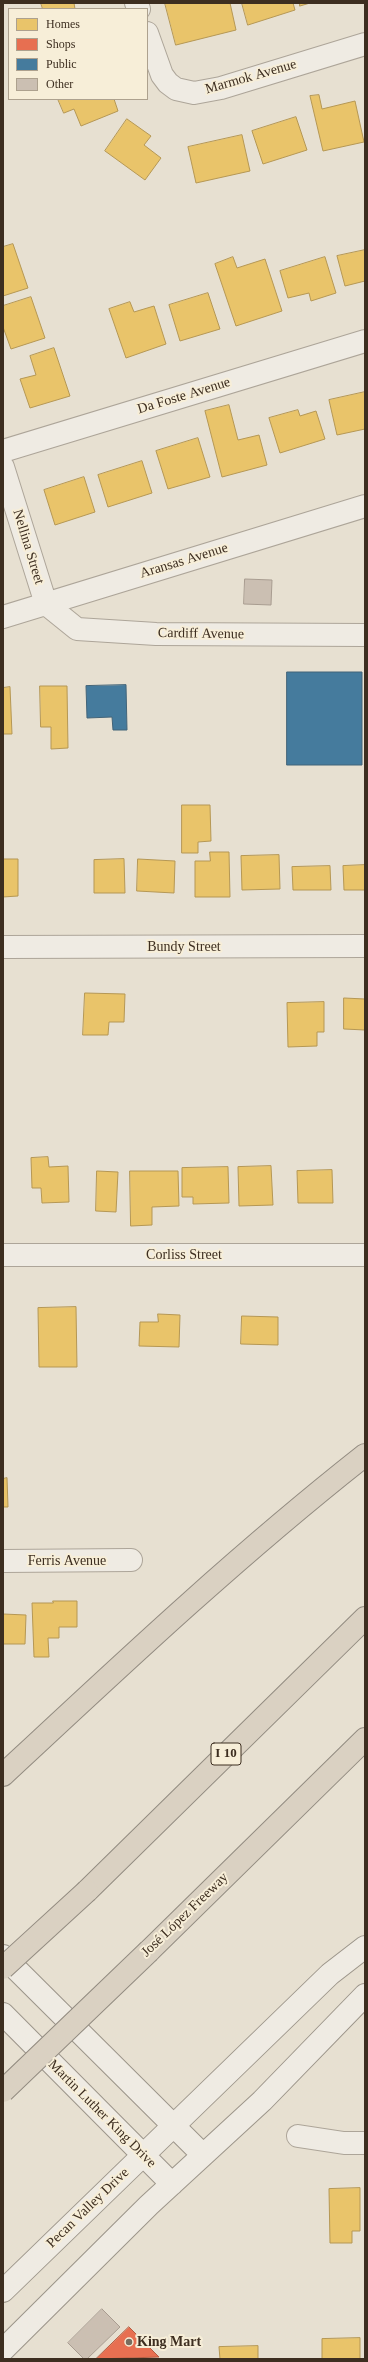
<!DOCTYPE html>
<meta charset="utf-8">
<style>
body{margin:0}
#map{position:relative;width:368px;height:2362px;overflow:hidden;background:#e7e0d1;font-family:Georgia,serif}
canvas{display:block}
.frame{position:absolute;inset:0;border:4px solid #3d2e20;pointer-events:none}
.legend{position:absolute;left:8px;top:8px;width:140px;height:92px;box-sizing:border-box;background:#f7eed8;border:1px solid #ada18e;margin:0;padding:5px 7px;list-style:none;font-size:12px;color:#3d2e20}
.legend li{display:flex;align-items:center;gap:8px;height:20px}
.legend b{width:20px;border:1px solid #ada18e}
</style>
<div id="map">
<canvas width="368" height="2362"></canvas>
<div class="frame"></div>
<ul class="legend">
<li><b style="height:11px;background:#e9c46a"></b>Homes</li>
<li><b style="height:11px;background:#e76f51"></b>Shops</li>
<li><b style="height:11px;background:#457b9d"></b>Public</li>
<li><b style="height:11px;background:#cbbfb2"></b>Other</li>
</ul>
</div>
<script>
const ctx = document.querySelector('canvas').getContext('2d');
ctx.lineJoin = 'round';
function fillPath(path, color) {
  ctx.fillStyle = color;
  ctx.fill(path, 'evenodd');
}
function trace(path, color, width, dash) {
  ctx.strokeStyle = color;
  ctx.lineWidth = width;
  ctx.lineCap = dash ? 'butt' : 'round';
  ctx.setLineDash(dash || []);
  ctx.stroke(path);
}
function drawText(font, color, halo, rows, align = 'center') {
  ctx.font = font + ' Georgia,serif';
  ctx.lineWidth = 4;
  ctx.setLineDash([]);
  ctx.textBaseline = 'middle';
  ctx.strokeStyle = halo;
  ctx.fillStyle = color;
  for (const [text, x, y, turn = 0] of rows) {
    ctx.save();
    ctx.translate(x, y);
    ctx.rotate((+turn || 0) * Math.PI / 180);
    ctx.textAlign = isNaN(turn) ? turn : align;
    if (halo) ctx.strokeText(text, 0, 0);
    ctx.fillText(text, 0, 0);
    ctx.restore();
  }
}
const homes = new Path2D(`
 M 41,3 L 74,3 L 75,9 L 43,9 Z
 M 165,3 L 230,3 L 236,30 L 176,45 Z
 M 242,3 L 293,3 L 295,10 L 248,25 Z
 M 300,3 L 310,3 L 300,6 Z
 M 319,95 L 322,109 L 355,101 L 364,142 L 323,151 L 310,96 Z
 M 58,99 L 114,99 L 118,111 L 81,126 L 74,109 L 64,113 Z
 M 296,117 L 307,150 L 263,164 L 252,131 Z
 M 127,119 L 151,136 L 144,145 L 161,158 L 145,180 L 105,151 Z
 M 242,135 L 250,171 L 196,183 L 188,147 Z
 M 13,244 L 28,288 L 3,296 L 3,247 Z
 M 365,250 L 365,281 L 345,286 L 337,256 Z
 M 233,257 L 237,268 L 265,259 L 282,311 L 236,326 L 215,264 Z
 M 325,257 L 336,293 L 311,301 L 309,293 L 288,298 L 280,271 Z
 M 208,293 L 220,329 L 180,341 L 169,305 Z
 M 31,297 L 45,338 L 11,349 L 3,327 L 3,306 Z
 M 130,302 L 134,312 L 154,306 L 166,344 L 126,358 L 109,309 Z
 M 54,348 L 70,396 L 30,408 L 20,379 L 36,375 L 30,356 Z
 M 365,392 L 365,429 L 337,435 L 329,400 Z
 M 229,405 L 238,440 L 259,435 L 267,465 L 222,477 L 205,411 Z
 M 298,410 L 300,416 L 316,411 L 325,439 L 280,453 L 269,418 Z
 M 198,438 L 210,477 L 168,489 L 156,451 Z
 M 142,461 L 152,493 L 108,507 L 98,475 Z
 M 84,477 L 95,512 L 55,525 L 44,490 Z
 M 40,686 L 67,686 L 68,748 L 51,749 L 51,727 L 41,727 Z
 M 10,687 L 12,734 L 3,734 L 3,688 Z
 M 182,805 L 210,805 L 211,841 L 198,842 L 198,853 L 182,853 Z
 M 210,852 L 229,852 L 230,897 L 195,897 L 195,861 L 210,861 Z
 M 279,855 L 280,889 L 242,890 L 241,856 Z
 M 3,859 L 18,859 L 18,896 L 3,897 Z
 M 124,859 L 125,893 L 94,893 L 94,860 Z
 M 138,859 L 175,861 L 174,893 L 137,891 Z
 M 365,865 L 365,890 L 344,890 L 343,866 Z
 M 330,866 L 331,890 L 293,890 L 292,867 Z
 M 85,993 L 125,994 L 124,1022 L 109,1022 L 108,1035 L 83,1035 Z
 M 344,998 L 365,999 L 365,1030 L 344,1029 Z
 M 324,1002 L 324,1032 L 317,1032 L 317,1046 L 288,1047 L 287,1003 Z
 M 48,1157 L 49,1167 L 68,1166 L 69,1202 L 42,1203 L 41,1188 L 32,1188 L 31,1158 Z
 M 271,1166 L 273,1205 L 239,1206 L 238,1167 Z
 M 228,1167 L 229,1203 L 193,1204 L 193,1197 L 182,1197 L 182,1168 Z
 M 332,1170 L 333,1203 L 298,1203 L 297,1171 Z
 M 97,1171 L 118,1172 L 116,1212 L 96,1211 Z
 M 130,1171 L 178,1171 L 179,1206 L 152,1207 L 152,1225 L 131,1226 Z
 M 76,1307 L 77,1367 L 39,1367 L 38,1308 Z
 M 158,1314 L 180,1315 L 179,1347 L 139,1346 L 140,1322 L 158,1322 Z
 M 242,1316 L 278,1317 L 278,1345 L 241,1344 Z
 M 7,1478 L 8,1507 L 3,1507 L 3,1479 Z
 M 53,1601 L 77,1601 L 77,1627 L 59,1627 L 59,1638 L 48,1638 L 49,1657 L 34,1657 L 32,1603 L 53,1603 Z
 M 3,1614 L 26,1615 L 25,1644 L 3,1644 Z
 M 360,2188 L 360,2231 L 352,2231 L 352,2243 L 330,2243 L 329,2189 Z
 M 360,2338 L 360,2359 L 322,2359 L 322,2339 Z
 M 258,2346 L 258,2359 L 220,2359 L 219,2347 Z`);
const shops = new Path2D(`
 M 129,2327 L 159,2357 L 96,2359 Z`);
const public = new Path2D(`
 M 287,672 L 362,672 L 362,765 L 287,765 Z
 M 126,685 L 127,730 L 113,730 L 112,717 L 87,718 L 86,686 Z`);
const building = new Path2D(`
 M 245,579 L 272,580 L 271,605 L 244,604 Z
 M 102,2309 L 120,2327 L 87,2359 L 84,2359 L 68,2343 Z`);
const street = new Path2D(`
 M 136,3 L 139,9
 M 147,33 L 162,75 L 168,83 L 176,89 L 194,93 L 221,88 L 365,44
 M 3,451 L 365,341
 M 3,467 L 46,604 L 77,629 L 156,634 L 365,635
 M 3,617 L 365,506
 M 3,947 L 365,946
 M 3,1255 L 365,1255
 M 3,1561 L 131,1560
 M 298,2136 L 344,2143 L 365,2143`);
const secondary = new Path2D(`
 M 3,1956 L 203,2155
 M 3,2014 L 172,2184
 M 3,2291 L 330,1974 L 365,1947
 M 3,2350 L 149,2205 L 262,2101 L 365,1995`);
const highway = new Path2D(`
 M 3,1775 C 121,1665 238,1555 365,1455
 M 87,1891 L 365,1618
 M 149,1951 L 365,1739`);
const highwayBridge = new Path2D(`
 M 3,1968 L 87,1891
 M 3,2091 L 149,1951`);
const markers = [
 [129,2342,4,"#786c5e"]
];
const shields = [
 [226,1754,30]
];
const shieldNames = [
 ["I 10",226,1754]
];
const streetNames = [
 ["Marmok Avenue",251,77,-16],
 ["Da Foste Avenue",184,396,-17],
 ["Nellina Street",28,547,73],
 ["Aransas Avenue",184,561,-17],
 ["Cardiff Avenue",201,634,1],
 ["Bundy Street",184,947],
 ["Corliss Street",184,1255],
 ["Ferris Avenue",67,1561],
 ["José López Freeway",185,1915,-44],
 ["Martin Luther King Drive",102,2114,45],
 ["Pecan Valley Drive",88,2208,-44]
];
const poiNames = [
 ["King Mart",137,2342]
];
fillPath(homes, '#e9c46a');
trace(homes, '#b59754', 1);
fillPath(shops, '#e76f51');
trace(shops, '#b45c42', 1);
fillPath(public, '#457b9d');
trace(public, '#436478', 1);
fillPath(building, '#cbbfb2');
trace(building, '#a89c90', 1);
trace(street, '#ada599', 24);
trace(secondary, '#9c958a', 24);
trace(highway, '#928b80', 24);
trace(street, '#efebe3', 22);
trace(secondary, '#efebe3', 22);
trace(highway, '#dad1c2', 22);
trace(highwayBridge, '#928b80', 24, []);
trace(highwayBridge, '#dad1c2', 22);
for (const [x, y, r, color] of markers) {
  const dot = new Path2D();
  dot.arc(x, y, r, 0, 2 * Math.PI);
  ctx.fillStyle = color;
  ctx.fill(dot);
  trace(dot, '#f7eed8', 1.5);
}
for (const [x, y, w] of shields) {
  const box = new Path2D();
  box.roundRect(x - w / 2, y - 11, w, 22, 3);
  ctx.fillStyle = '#f7eed8';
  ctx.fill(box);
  trace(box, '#3d2e20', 1);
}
drawText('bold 13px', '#3d2e20', null, shieldNames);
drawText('14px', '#3d2e20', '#f7eed8', streetNames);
drawText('bold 14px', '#3d2e20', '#f7eed8', poiNames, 'left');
</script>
